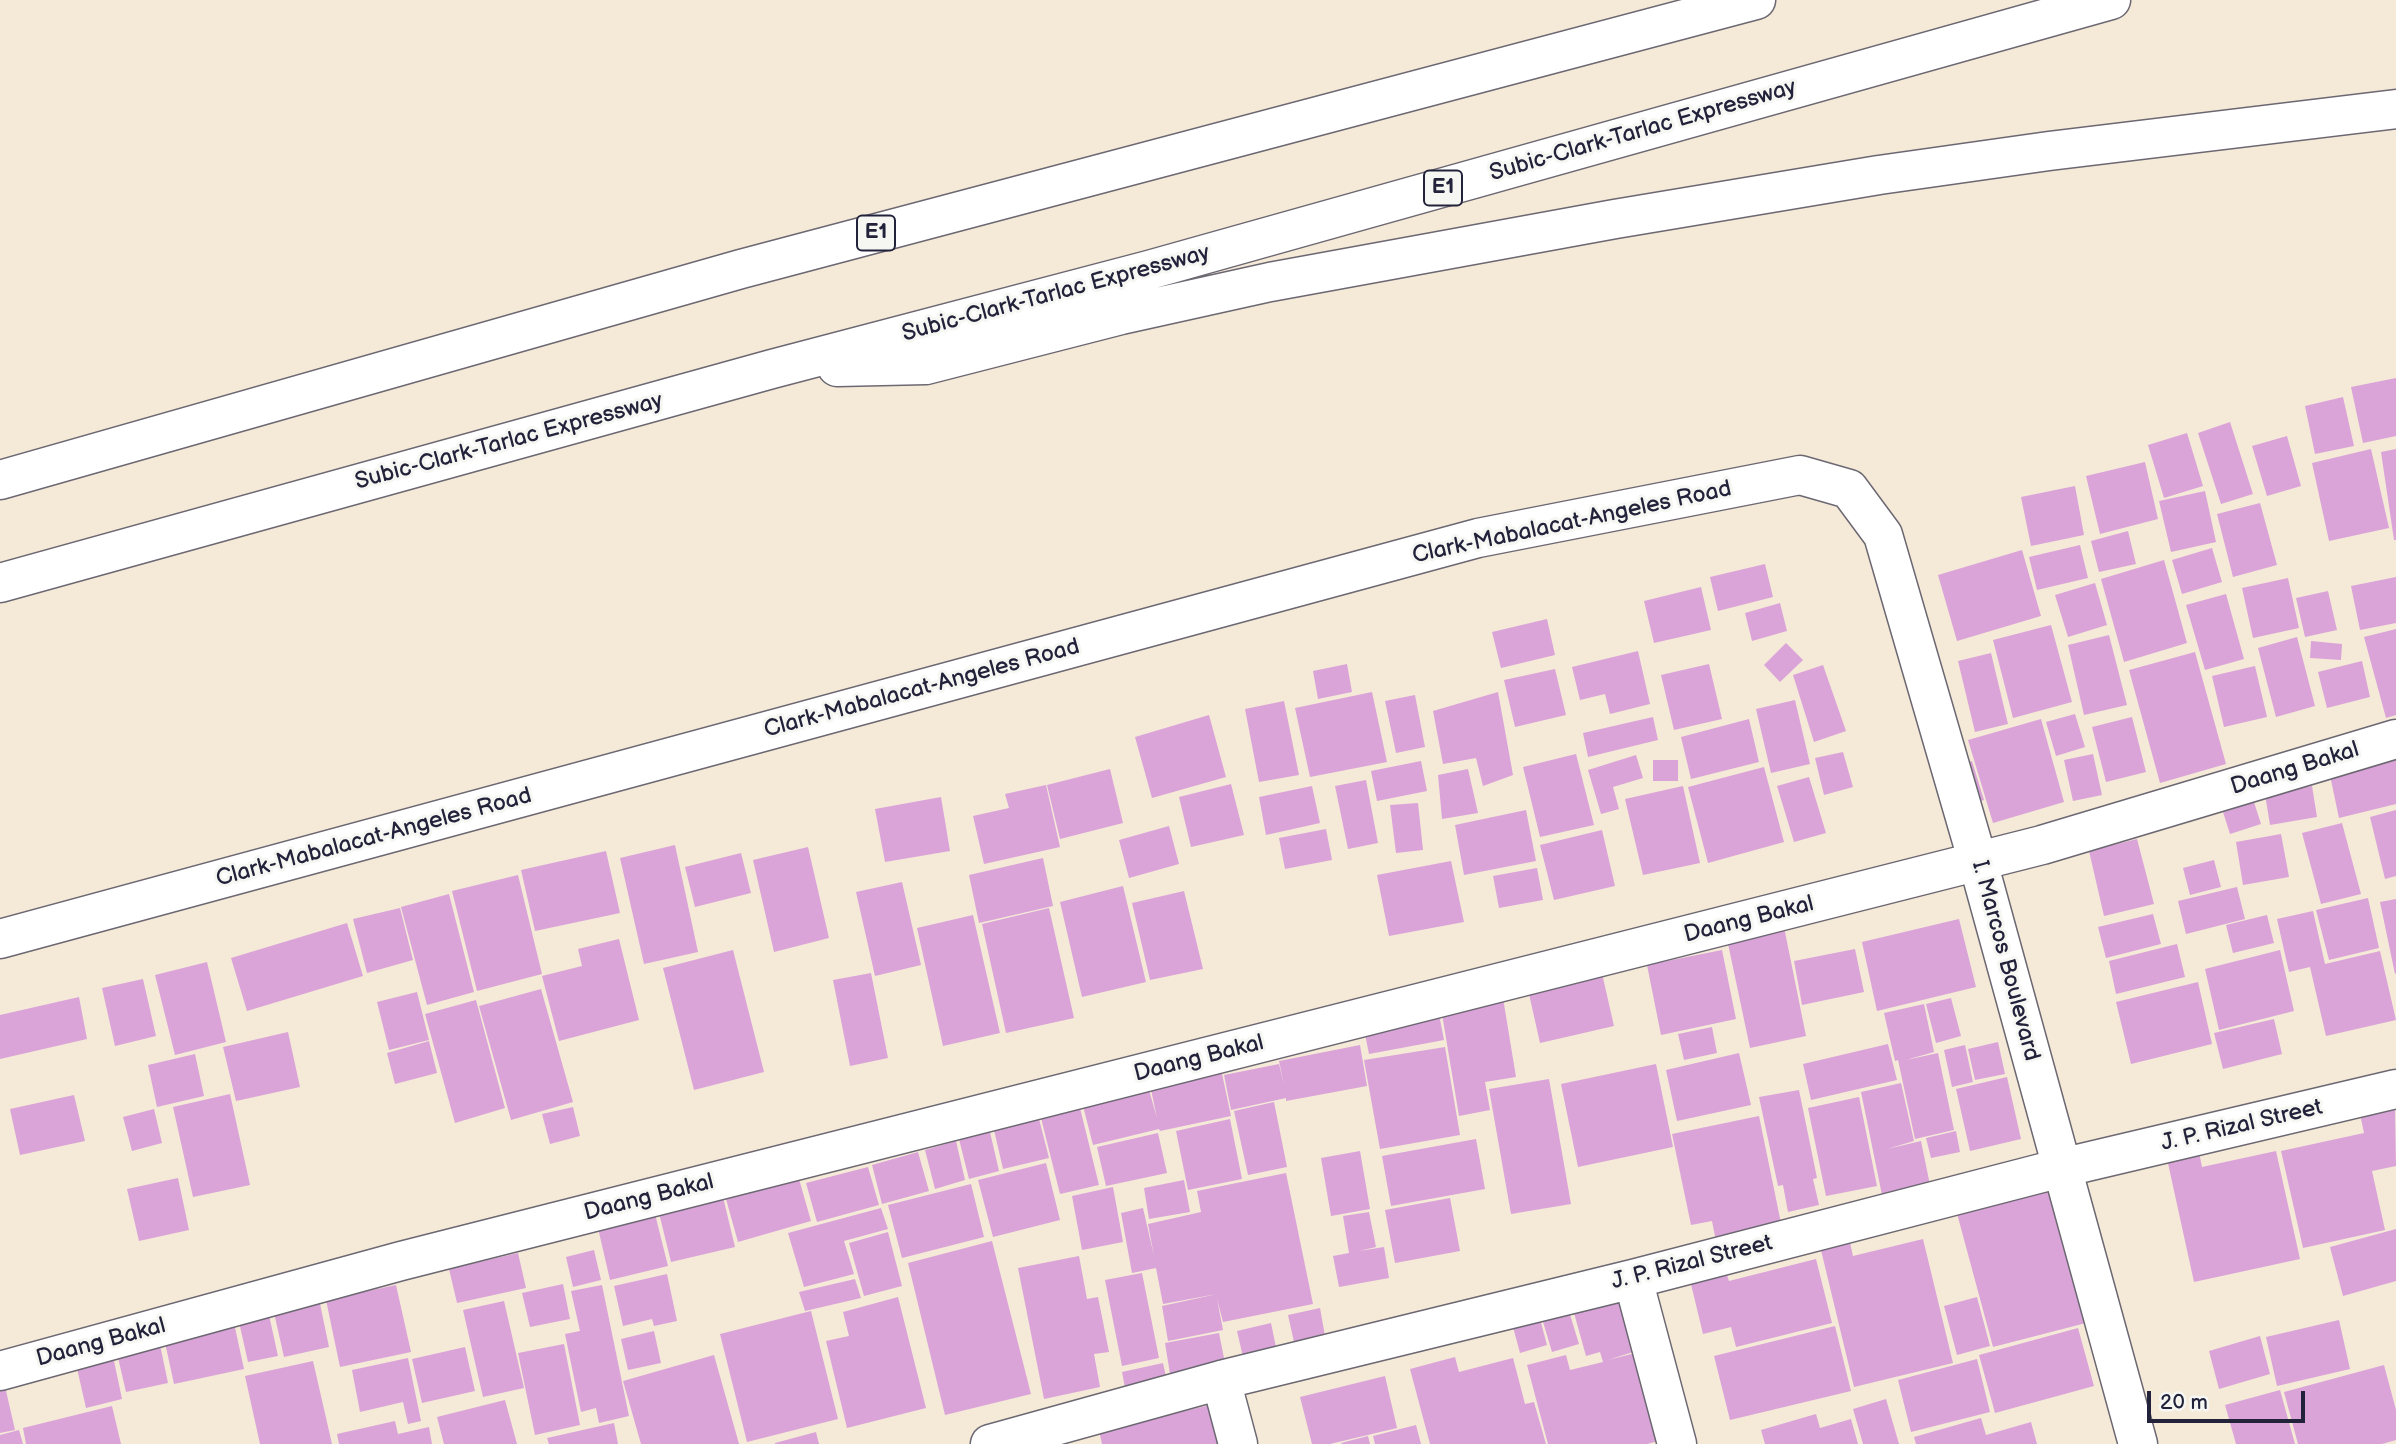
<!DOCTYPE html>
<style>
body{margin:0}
#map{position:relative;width:2396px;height:1444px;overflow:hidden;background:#f5e9d8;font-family:"Balsamiq Sans",sans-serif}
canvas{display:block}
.scale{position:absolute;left:2147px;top:1391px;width:158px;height:32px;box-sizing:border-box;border:4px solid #22223b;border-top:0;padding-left:9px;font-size:21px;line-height:24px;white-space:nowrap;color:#22223b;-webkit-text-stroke:5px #f6f6f2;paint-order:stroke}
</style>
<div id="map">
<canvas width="2396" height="1444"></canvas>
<div class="scale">20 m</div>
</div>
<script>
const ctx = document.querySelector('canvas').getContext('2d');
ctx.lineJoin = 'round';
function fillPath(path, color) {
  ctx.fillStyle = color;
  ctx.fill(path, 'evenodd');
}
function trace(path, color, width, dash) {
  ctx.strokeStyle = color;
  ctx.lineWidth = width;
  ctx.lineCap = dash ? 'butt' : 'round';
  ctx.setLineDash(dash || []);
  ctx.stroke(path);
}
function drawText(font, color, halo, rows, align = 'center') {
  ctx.font = font + ' "Balsamiq Sans",sans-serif';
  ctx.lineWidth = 6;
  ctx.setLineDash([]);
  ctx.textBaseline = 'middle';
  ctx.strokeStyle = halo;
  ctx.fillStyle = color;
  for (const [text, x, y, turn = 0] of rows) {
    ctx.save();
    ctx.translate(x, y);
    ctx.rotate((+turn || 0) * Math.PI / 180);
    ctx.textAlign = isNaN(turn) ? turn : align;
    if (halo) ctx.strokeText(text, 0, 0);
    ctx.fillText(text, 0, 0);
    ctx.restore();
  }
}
const building = new Path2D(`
 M 2396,378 L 2396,436 L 2363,443 L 2351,387 Z
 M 2343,397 L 2354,446 L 2315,454 L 2305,406 Z
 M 2230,422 L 2253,494 L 2221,504 L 2198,433 Z
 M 2187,433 L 2203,486 L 2164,498 L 2148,445 Z
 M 2287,436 L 2301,486 L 2267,496 L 2252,446 Z
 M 2371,449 L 2389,528 L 2329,541 L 2312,463 Z
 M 2396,449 L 2396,540 L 2394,540 L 2381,452 Z
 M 2145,462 L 2158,519 L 2100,534 L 2086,476 Z
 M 2075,486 L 2084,535 L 2031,546 L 2021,497 Z
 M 2205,491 L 2216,542 L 2171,552 L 2159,501 Z
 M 2260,503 L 2277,565 L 2233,577 L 2217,514 Z
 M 2128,531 L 2136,564 L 2099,572 L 2091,541 Z
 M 2080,545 L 2088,578 L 2037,590 L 2029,557 Z
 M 2212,548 L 2222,582 L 2182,594 L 2172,560 Z
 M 2022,550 L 2041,616 L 1957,641 L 1938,575 Z
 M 2164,560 L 2187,643 L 2124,662 L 2101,579 Z
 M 1765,564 L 1773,597 L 1718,611 L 1710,577 Z
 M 2396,577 L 2396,623 L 2360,630 L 2351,586 Z
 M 2288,578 L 2299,628 L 2253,638 L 2242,588 Z
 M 2095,583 L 2107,625 L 2068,637 L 2055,595 Z
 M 1701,587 L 1711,630 L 1654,643 L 1644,601 Z
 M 2328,591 L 2337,630 L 2305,637 L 2296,598 Z
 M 2226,594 L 2244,659 L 2205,670 L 2186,605 Z
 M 1780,603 L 1787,631 L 1752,641 L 1745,613 Z
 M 1547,619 L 1555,655 L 1501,668 L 1492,632 Z
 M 2051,625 L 2072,702 L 2013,718 L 1993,640 Z
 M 2396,629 L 2396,715 L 2386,718 L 2364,637 Z
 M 2109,635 L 2127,705 L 2084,715 L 2068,645 Z
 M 2297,637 L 2315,706 L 2276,717 L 2258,648 Z
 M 2311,641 L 2342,644 L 2341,660 L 2310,658 Z
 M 1786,643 L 1803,660 L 1780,682 L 1764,665 Z
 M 1638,651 L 1650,704 L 1610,714 L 1605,694 L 1580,700 L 1572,667 Z
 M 2195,652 L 2226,764 L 2160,783 L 2129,670 Z
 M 1991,653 L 2008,724 L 1975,732 L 1958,661 Z
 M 2362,661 L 2370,697 L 2327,708 L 2318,672 Z
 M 1347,664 L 1352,692 L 1318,699 L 1313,671 Z
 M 1709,664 L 1722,719 L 1674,730 L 1661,675 Z
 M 1823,665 L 1846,731 L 1814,742 L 1793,675 Z
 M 2255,666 L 2267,717 L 2224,727 L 2212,676 Z
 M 1555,669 L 1566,715 L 1515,727 L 1504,680 Z
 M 1372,692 L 1387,762 L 1310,777 L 1295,708 Z
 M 1498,692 L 1513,775 L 1483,786 L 1476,758 L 1443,764 L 1433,711 Z
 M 1415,695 L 1425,747 L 1396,753 L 1385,701 Z
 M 1795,700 L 1810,764 L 1771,773 L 1756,709 Z
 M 1284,701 L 1299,775 L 1259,782 L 1245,709 Z
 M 2075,714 L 2085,747 L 2056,756 L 2046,722 Z
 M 1209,715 L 1226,777 L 1152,798 L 1135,737 Z
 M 1653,717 L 1658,740 L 1588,757 L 1583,733 Z
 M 2132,717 L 2146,772 L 2106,782 L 2092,727 Z
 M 1749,719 L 1759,762 L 1691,779 L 1681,737 Z
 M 2041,719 L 2064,802 L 1993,823 L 1968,740 Z
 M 2396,750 L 2396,804 L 2339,818 L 2328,766 Z
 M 1843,752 L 1853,787 L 1824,795 L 1815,758 Z
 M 1576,754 L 1594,825 L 1540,837 L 1523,767 Z
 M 2093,754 L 2102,795 L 2073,801 L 2064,760 Z
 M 1636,755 L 1643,778 L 1613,787 L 1619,809 L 1601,814 L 1588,770 Z
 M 1653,760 L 1678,760 L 1678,781 L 1653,781 Z
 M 1421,761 L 1427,791 L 1377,801 L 1371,771 Z
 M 1972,761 L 1984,800 L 1967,805 L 1954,766 Z
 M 1764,767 L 1784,842 L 1708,863 L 1688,787 Z
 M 1110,769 L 1123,823 L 1060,839 L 1047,785 Z
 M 1468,769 L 1478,813 L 1442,819 L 1438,775 Z
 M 1809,777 L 1826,833 L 1794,842 L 1777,786 Z
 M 1366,780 L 1378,843 L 1348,849 L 1335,786 Z
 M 1231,784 L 1244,835 L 1191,847 L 1179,797 Z
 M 1046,785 L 1060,847 L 984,864 L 973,816 L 1009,808 L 1005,794 Z
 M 1312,786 L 1320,823 L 1266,835 L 1259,797 Z
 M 1683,786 L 1700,863 L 1643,875 L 1625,799 Z
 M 2312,786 L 2317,817 L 2270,825 L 2265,794 Z
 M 941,797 L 950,851 L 885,862 L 875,809 Z
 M 2254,802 L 2261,824 L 2230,834 L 2223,812 Z
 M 1418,803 L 1423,850 L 1396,853 L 1390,805 Z
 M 1526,810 L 1536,861 L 1464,875 L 1455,825 Z
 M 2396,810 L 2396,876 L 2385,879 L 2370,817 Z
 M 2342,823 L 2361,894 L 2321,904 L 2302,833 Z
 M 1169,826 L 1179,864 L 1129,878 L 1119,840 Z
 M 1326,829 L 1332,860 L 1285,869 L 1279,838 Z
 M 1602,830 L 1615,886 L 1554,900 L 1540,845 Z
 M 2281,834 L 2289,877 L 2243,885 L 2236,842 Z
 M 2137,839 L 2154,904 L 2104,916 L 2089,851 Z
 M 675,845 L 698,952 L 644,964 L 620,858 Z
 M 808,847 L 829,938 L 774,952 L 753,860 Z
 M 606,851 L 620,913 L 535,931 L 521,870 Z
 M 741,853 L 751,893 L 695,907 L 685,867 Z
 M 1043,858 L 1053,906 L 979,923 L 969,875 Z
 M 2214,860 L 2221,887 L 2190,895 L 2183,868 Z
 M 1451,861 L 1464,922 L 1389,936 L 1377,875 Z
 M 1537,868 L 1543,900 L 1499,908 L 1493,876 Z
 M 518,875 L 542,974 L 477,991 L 452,891 Z
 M 902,882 L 921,965 L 875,976 L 856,892 Z
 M 1123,886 L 1146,982 L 1082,997 L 1060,902 Z
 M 2237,887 L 2245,919 L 2186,934 L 2178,901 Z
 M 1184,891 L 1203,969 L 1150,980 L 1132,903 Z
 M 449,894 L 474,992 L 427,1005 L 401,907 Z
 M 2368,898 L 2379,948 L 2329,960 L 2316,910 Z
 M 2396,899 L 2396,973 L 2395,974 L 2380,902 Z
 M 400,908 L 413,960 L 367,973 L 353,919 Z
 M 1049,908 L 1074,1018 L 1006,1033 L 982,924 Z
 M 2313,911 L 2325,964 L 2380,951 L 2396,1020 L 2326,1036 L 2310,967 L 2289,972 L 2277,919 Z
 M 2153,914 L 2161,944 L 2106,958 L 2098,927 Z
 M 973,915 L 1000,1033 L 943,1046 L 917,928 Z
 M 2267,915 L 2274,943 L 2233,953 L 2226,925 Z
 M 1959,919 L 1976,987 L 1877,1011 L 1862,942 Z
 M 347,923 L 363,976 L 247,1011 L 231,958 Z
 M 1784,927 L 1806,1036 L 1750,1048 L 1727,939 Z
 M 619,939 L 639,1020 L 559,1041 L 542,976 L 582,966 L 578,949 Z
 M 2177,944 L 2185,977 L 2116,994 L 2109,961 Z
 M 1855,949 L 1864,992 L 1802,1005 L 1794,961 Z
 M 733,950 L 764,1072 L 694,1090 L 663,968 Z
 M 1722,950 L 1736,1019 L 1661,1035 L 1647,965 Z
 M 2280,950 L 2294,1011 L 2219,1030 L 2205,969 Z
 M 207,962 L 226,1042 L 175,1055 L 155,975 Z
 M 1601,969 L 1614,1026 L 1540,1043 L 1527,985 Z
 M 871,973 L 888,1058 L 850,1066 L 833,980 Z
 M 143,979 L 156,1036 L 115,1046 L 102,988 Z
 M 2198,982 L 2212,1044 L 2131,1064 L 2116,1002 Z
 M 541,989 L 573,1102 L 511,1120 L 479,1006 Z
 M 417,992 L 429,1040 L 389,1050 L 377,1002 Z
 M 79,997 L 87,1039 L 0,1059 L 0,1015 Z
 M 1503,998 L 1516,1077 L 1485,1082 L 1490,1110 L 1459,1116 L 1441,1008 Z
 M 1951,998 L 1961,1036 L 1936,1043 L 1926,1004 Z
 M 476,1000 L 505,1108 L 455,1123 L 425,1014 Z
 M 1924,1004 L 1934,1052 L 1906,1060 L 1938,1053 L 1954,1130 L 1915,1139 L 1898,1060 L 1895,1061 L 1884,1013 Z
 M 1438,1009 L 1444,1040 L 1369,1054 L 1363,1024 Z
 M 2274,1019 L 2282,1054 L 2223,1069 L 2214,1033 Z
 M 1712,1027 L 1717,1053 L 1684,1060 L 1678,1034 Z
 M 288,1032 L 300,1087 L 236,1101 L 223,1047 Z
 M 429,1041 L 437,1073 L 395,1084 L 387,1053 Z
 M 1998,1042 L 2005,1074 L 1975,1080 L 1968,1049 Z
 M 1888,1044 L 1897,1080 L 1811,1100 L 1803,1064 Z
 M 1360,1045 L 1367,1086 L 1286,1101 L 1286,1098 L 1231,1110 L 1224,1075 L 1279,1064 L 1284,1085 L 1279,1061 Z
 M 1965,1045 L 1973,1082 L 1952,1087 L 1944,1050 Z
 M 1445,1047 L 1460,1135 L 1380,1149 L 1364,1060 Z
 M 1739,1053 L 1751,1105 L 1677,1121 L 1666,1070 Z
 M 195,1054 L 204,1096 L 157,1107 L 148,1065 Z
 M 1656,1064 L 1673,1147 L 1578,1167 L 1561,1084 Z
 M 1221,1069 L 1231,1116 L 1160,1131 L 1159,1129 L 1093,1145 L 1083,1106 L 1149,1090 L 1157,1118 L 1150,1085 Z
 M 2007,1077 L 2021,1139 L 1970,1151 L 1956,1089 Z
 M 1549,1079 L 1571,1204 L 1511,1214 L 1489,1089 Z
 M 1901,1083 L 1914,1141 L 1887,1149 L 1921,1141 L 1930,1185 L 1882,1195 L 1861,1092 Z
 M 1799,1090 L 1817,1178 L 1813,1179 L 1819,1205 L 1788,1212 L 1783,1185 L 1778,1186 L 1759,1097 Z
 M 230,1094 L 250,1185 L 193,1197 L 173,1107 Z
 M 74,1095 L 85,1141 L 20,1155 L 10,1109 Z
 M 1859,1097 L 1877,1186 L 1826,1196 L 1808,1108 Z
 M 1274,1102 L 1287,1167 L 1248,1175 L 1234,1111 Z
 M 573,1107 L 580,1136 L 550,1144 L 542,1114 Z
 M 2395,1107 L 2396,1166 L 2372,1171 L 2385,1230 L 2303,1248 L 2281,1151 L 2364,1133 L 2360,1114 Z
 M 1080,1108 L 1099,1185 L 1060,1194 L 1041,1118 Z
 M 154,1109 L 162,1143 L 132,1151 L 123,1117 Z
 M 1759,1116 L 1782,1228 L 1716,1241 L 1712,1221 L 1691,1225 L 1672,1134 Z
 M 1039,1119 L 1049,1158 L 1003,1169 L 994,1130 Z
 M 1230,1119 L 1242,1179 L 1188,1190 L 1176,1131 Z
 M 1956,1131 L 1960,1152 L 1931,1158 L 1926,1138 Z
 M 990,1132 L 999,1171 L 969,1179 L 959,1139 Z
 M 1158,1133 L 1167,1173 L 1106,1186 L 1097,1147 Z
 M 2196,1138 L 2202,1167 L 2276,1151 L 2300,1259 L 2194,1282 L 2164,1145 Z
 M 1476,1139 L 1485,1189 L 1391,1206 L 1382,1156 Z
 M 956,1141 L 965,1180 L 935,1189 L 925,1150 Z
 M 1360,1151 L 1370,1209 L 1331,1216 L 1321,1158 Z
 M 918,1152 L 929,1191 L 882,1204 L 872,1165 Z
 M 1046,1163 L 1060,1220 L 993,1237 L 978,1180 Z
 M 868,1167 L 879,1205 L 817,1222 L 806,1183 Z
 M 1286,1173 L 1313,1304 L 1223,1322 L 1217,1299 L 1223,1330 L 1168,1341 L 1162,1306 L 1217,1294 L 1163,1304 L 1156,1268 L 1132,1273 L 1121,1213 L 1143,1208 L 1154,1256 L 1148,1224 L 1201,1212 L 1197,1191 Z
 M 178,1178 L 189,1230 L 139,1241 L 127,1189 Z
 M 799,1179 L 811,1221 L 738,1242 L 726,1199 Z
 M 1184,1180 L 1190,1212 L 1149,1219 L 1144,1188 Z
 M 2048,1180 L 2086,1323 L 1993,1347 L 1955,1206 Z
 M 971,1184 L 984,1237 L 902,1258 L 888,1205 Z
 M 1113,1187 L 1123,1242 L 1082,1250 L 1072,1196 Z
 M 723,1197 L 735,1247 L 671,1262 L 659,1213 Z
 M 1450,1198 L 1460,1251 L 1395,1263 L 1385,1210 Z
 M 881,1208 L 888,1229 L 844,1241 L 854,1274 L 804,1287 L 788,1233 Z
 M 1369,1212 L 1376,1247 L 1359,1251 L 1384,1247 L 1389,1278 L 1339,1287 L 1333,1256 L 1349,1253 L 1343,1216 Z
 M 655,1214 L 668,1266 L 610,1280 L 598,1228 Z
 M 2396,1229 L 2396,1281 L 2343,1296 L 2330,1247 Z
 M 888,1232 L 902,1286 L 864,1296 L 849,1243 Z
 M 1849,1238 L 1853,1256 L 1923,1239 L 1953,1363 L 1854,1387 L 1820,1246 Z
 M 992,1241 L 1031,1394 L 945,1415 L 908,1263 Z
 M 594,1250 L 601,1280 L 573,1287 L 566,1257 Z
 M 518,1253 L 526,1288 L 457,1303 L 449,1269 Z
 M 1079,1256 L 1087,1299 L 1098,1297 L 1109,1352 L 1094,1354 L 1100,1387 L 1044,1399 L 1018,1268 Z
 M 1816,1259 L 1832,1323 L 1736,1347 L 1731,1327 L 1703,1334 L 1690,1280 L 1726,1272 L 1729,1281 Z
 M 1142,1273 L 1159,1358 L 1122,1366 L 1105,1280 Z
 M 667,1274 L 677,1321 L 654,1326 L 652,1319 L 623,1326 L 614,1286 Z
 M 855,1279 L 861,1298 L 805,1311 L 799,1292 Z
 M 563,1284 L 570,1319 L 530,1327 L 522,1293 Z
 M 396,1285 L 411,1352 L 340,1367 L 326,1300 Z
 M 602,1285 L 629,1416 L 599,1423 L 596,1408 L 581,1412 L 565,1334 L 580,1331 L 571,1291 Z
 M 318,1294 L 329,1347 L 284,1357 L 272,1304 Z
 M 898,1297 L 926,1408 L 847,1428 L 826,1341 L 849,1336 L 843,1312 Z
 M 1977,1297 L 1990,1346 L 1957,1355 L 1944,1306 Z
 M 1620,1298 L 1636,1351 L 1608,1360 L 1643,1351 L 1666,1439 L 1647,1444 L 1548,1444 L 1527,1365 L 1566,1355 L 1570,1370 L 1603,1362 L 1600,1352 L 1586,1356 L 1574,1313 Z
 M 504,1301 L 524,1388 L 483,1397 L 463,1310 Z
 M 1320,1308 L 1328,1353 L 1298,1360 L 1288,1315 Z
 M 1568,1308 L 1579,1344 L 1552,1352 L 1541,1315 Z
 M 811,1311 L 838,1419 L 747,1442 L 720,1334 Z
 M 269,1315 L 278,1356 L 248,1362 L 239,1322 Z
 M 1540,1319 L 1547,1345 L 1520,1353 L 1513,1327 Z
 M 2339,1320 L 2350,1369 L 2277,1386 L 2266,1337 Z
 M 234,1323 L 244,1369 L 174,1384 L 164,1338 Z
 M 1271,1323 L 1279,1362 L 1246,1370 L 1237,1331 Z
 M 1835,1326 L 1851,1391 L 1730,1420 L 1714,1356 Z
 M 2078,1328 L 2094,1386 L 1995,1413 L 1979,1355 Z
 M 654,1331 L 661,1363 L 628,1370 L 621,1339 Z
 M 1219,1333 L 1225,1363 L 1170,1374 L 1165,1343 Z
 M 2260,1336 L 2270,1374 L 2219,1389 L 2209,1351 Z
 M 159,1340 L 168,1383 L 126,1392 L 116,1349 Z
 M 564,1344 L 580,1425 L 535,1435 L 518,1353 Z
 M 465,1347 L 475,1391 L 422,1403 L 412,1359 Z
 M 714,1355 L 739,1444 L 641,1444 L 623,1381 Z
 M 113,1356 L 122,1399 L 86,1408 L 76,1364 Z
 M 1455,1357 L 1459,1372 L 1513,1358 L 1525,1404 L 1534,1402 L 1546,1444 L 1430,1444 L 1410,1369 Z
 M 408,1358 L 421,1421 L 408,1424 L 403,1402 L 360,1412 L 352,1370 Z
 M 1977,1359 L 1990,1412 L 1911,1432 L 1898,1380 Z
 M 313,1361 L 332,1444 L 260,1444 L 245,1376 Z
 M 1163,1363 L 1168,1386 L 1126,1393 L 1122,1372 Z
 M 2384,1365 L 2396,1410 L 2396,1440 L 2382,1444 L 2298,1444 L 2284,1392 Z
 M 1385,1376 L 1397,1428 L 1330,1444 L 1312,1444 L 1300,1397 Z
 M 4,1382 L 15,1430 L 0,1433 L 0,1383 Z
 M 2280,1390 L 2295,1444 L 2236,1444 L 2225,1405 Z
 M 1886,1399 L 1899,1444 L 1863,1444 L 1853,1409 Z
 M 505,1400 L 517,1444 L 444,1444 L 437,1417 Z
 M 1224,1402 L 1233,1444 L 1102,1444 L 1099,1430 Z
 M 112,1406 L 121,1444 L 26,1444 L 23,1428 Z
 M 1816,1414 L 1820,1428 L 1851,1419 L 1858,1444 L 1765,1444 L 1761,1430 Z
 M 1981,1418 L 1986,1435 L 2031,1422 L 2037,1444 L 1916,1444 L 1914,1437 Z
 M 395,1421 L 398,1434 L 429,1427 L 432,1444 L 339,1444 L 337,1434 Z
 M 614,1423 L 618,1444 L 549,1444 L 547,1438 Z
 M 1416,1425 L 1421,1444 L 1375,1444 L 1373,1436 Z
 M 19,1430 L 23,1444 L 0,1444 L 0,1435 Z
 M 816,1432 L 819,1444 L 775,1444 L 775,1443 Z
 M 1368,1436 L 1370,1444 L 1342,1444 L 1341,1443 Z`);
const minor = new Path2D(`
 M 0,939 L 1478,538 L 1800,475 L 1849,489 L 1883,535 L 1978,862 L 2138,1444
 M 1633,1279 L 1677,1444
 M 0,1371 L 401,1261 L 2042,845 L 2396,739
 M 1221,1380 L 1238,1444
 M 990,1444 L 1221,1380 L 1633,1279 L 2061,1168 L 2396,1089`);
const highway = new Path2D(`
 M 837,367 L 926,365 L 1121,315 L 1270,282 L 1615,219 L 1879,175 L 2049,151 L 2396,109
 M 0,480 L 741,269 L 1756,0
 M 0,583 L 772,369 L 1149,270 L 2111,0`);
const shields = [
 [1443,188,38],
 [876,233,38]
];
const shieldNames = [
 ["E1",1443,188],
 ["E1",876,233]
];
const streetNames = [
 ["Subic-Clark-Tarlac Expressway",1643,131,-16],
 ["Subic-Clark-Tarlac Expressway",1056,294,-15],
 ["Subic-Clark-Tarlac Expressway",509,442,-15],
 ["Clark-Mabalacat-Angeles Road",1572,523,-12],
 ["Clark-Mabalacat-Angeles Road",922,689,-15],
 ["Daang Bakal",2295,769,-17],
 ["Clark-Mabalacat-Angeles Road",374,838,-15],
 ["Daang Bakal",1749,920,-14],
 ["I. Marcos Boulevard",2005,961,75],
 ["Daang Bakal",1199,1059,-14],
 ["J. P. Rizal Street",2242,1126,-13],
 ["Daang Bakal",649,1198,-14],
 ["J. P. Rizal Street",1692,1263,-14],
 ["Daang Bakal",101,1343,-15]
];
fillPath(building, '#daa4d9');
trace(minor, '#6c6872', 41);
trace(highway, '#6c6872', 41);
trace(minor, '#fff', 38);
trace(highway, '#fff', 38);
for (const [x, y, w] of shields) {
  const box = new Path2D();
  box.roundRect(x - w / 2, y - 17.5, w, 35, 5);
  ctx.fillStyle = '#f6f6f2';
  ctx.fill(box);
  trace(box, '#22223b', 2);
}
drawText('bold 21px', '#22223b', null, shieldNames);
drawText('23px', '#22223b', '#f6f6f2', streetNames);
</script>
